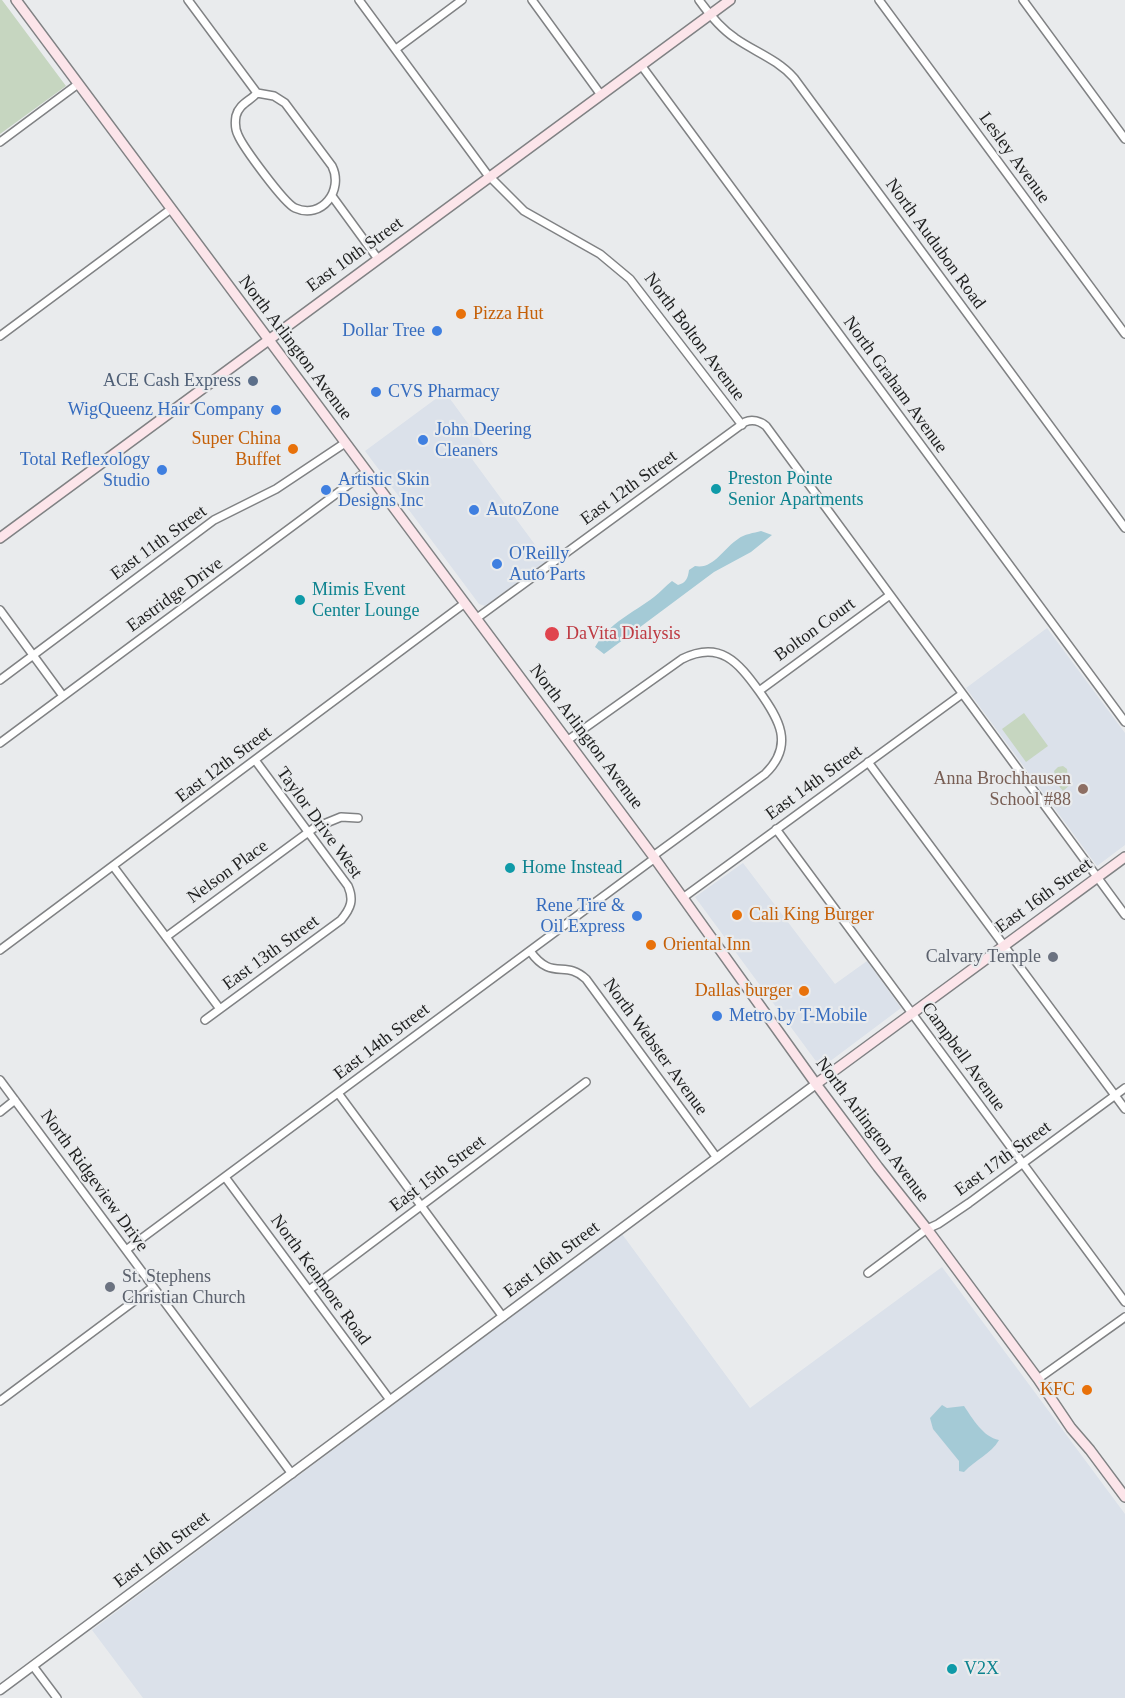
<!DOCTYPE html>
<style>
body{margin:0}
canvas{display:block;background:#e9ebed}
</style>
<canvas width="1125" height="1698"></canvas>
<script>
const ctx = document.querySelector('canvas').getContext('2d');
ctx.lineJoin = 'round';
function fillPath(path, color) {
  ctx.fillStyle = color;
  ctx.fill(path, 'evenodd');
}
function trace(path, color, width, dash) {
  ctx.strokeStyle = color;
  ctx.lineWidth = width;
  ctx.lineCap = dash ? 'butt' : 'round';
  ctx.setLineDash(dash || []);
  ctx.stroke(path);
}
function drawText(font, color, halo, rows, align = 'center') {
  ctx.font = font + ' Georgia,serif';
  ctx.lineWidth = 4.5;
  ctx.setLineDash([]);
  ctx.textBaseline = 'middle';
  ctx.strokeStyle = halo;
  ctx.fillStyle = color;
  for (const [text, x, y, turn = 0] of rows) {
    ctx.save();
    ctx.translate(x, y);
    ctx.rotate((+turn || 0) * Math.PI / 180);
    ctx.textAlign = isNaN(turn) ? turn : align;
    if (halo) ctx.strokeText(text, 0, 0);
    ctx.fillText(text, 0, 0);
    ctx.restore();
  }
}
const built = new Path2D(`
 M 445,392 L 486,448 L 472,459 L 547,561 L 485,606 L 479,604 L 365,451 Z
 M 1047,628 L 1125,733 L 1125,845 L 1097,866 L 966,688 Z
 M 743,863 L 835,984 L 867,961 L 901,1008 L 821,1068 L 695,897 Z
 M 622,1234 L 750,1408 L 942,1267 L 1125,1514 L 1125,1698 L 143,1698 L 92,1630 Z`);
const green = new Path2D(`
 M 0,0 L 2,0 L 66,86 L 0,134 Z
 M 1024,713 L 1048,746 L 1026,762 L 1002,729 Z
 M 1063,766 L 1067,769 L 1068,779 L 1071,784 L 1063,791 L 1058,785 L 1054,771 L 1058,767 Z`);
const water = new Path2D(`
 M 761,531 L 772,535 L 751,552 L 714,572 L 604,654 L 595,647 C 609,623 633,613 654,597 C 661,592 665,586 672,581 L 678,585 C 686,583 688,578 689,570 L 695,566 C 713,570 724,548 738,539 C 744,534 754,533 761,531 Z
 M 942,1405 L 947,1408 L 964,1406 C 973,1419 983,1437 999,1440 C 991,1454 975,1460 964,1472 L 959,1471 L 959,1461 L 933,1429 L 930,1418 Z`);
const minor = new Path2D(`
 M 188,0 L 257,93 L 274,96 L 285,103 L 332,166 C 344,190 322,220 295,208 C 284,203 243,147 238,135 C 235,129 235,122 236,116 C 239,104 250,101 257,93
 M 359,0 L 487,174 L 524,211 L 600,254 L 630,279 L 742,425
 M 532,0 L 601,95
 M 699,0 C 709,14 720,28 735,38 C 755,52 777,59 794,78 L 1125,528
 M 879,0 L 1125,334
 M 1023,0 L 1125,139
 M 396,49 L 462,0
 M 641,65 L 1125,722
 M 0,142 L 78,84
 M 332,196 L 378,259
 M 0,336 L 171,209
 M 0,610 L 63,696
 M 477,618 L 745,422 C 752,419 760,421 766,426 L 1125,915
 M 0,680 L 214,520 L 276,489 L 345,443
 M 759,691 L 890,595
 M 568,740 L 682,659 C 720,640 738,662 759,691 C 779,719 795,745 765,774 L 653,856
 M 0,743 L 367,471
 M 868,762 L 1125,1109
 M 776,829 L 1125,1302
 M 113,866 L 220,1009
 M 684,897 L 962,694
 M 166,937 L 314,828 L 341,817 L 358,818
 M 0,950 L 465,603
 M 530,951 C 552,982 565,959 586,979 L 717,1158
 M 205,1020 L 341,920 C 351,908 354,900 348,886 L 255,760
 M 0,1080 L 292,1474
 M 338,1093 L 503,1317
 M 0,1112 L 15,1100
 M 225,1177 L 390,1400
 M 126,1250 L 655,858
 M 868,1273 L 927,1229 L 938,1224 L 969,1203 L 1125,1088
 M 309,1290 L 586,1082
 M 1038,1379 L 1125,1317
 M 0,1401 L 153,1287
 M 33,1666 L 57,1698`);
const tertiary = new Path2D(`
 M 0,1690 L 816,1084`);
const secondary = new Path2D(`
 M 16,0 L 653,856 L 816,1084 L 878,1167 L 927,1229 L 1038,1379 L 1071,1428 L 1090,1450 L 1125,1497
 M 0,538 L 730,0
 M 816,1084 L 1125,857`);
const markers = [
 [461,314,6,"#e8710a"],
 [437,331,6,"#3f7fe0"],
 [253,381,6,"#5c6f8a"],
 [376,392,6,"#3f7fe0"],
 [276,410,6,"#3f7fe0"],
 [423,440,6,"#3f7fe0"],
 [293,449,6,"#e8710a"],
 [162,470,6,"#3f7fe0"],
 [716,489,6,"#0f9aa8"],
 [326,490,6,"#3f7fe0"],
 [474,510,6,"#3f7fe0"],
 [497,564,6,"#3f7fe0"],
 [300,600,6,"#0f9aa8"],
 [552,634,8,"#e0444e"],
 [1083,789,6,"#8d6e63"],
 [510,868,6,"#0f9aa8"],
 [737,915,6,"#e8710a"],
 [637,916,6,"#3f7fe0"],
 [651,945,6,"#e8710a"],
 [1053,957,6,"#6b7280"],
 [804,991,6,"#e8710a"],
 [717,1016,6,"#3f7fe0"],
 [110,1287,6,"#6b7280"],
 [1087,1390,6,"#e8710a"],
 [952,1669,6,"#0f9aa8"]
];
const streetNames = [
 ["Lesley Avenue",1014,158,54],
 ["North Audubon Road",935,244,54],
 ["East 10th Street",355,255,-36],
 ["North Bolton Avenue",694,337,53],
 ["North Arlington Avenue",295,348,53],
 ["North Graham Avenue",895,385,54],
 ["East 12th Street",629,488,-36],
 ["East 11th Street",159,543,-36],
 ["Eastridge Drive",175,595,-36],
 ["Bolton Court",815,630,-36],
 ["North Arlington Avenue",586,737,53],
 ["East 12th Street",224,765,-37],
 ["East 14th Street",814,783,-36],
 ["Taylor Drive West",319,823,54],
 ["Nelson Place",228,872,-36],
 ["East 16th Street",1044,896,-36],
 ["East 13th Street",271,953,-36],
 ["East 14th Street",382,1042,-37],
 ["North Webster Avenue",655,1047,54],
 ["Campbell Avenue",963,1057,54],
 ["North Arlington Avenue",872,1130,53],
 ["East 17th Street",1003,1159,-36],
 ["East 15th Street",438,1174,-37],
 ["North Ridgeview Drive",94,1181,54],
 ["East 16th Street",552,1260,-37],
 ["North Kenmore Road",320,1280,54],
 ["East 16th Street",162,1550,-37]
];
const foodNames = [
 ["Pizza Hut",473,314],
 ["Super China",281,439,"right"],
 ["Buffet",281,460,"right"],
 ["Cali King Burger",749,915],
 ["Oriental Inn",663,945],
 ["Dallas burger",792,991,"right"],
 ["KFC",1075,1390,"right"]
];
const shopNames = [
 ["Dollar Tree",425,331,"right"],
 ["CVS Pharmacy",388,392],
 ["WigQueenz Hair Company",264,410,"right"],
 ["John Deering",435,430],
 ["Cleaners",435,451],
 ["Total Reflexology",150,460,"right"],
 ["Studio",150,481,"right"],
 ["Artistic Skin",338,480],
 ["Designs Inc",338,501],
 ["AutoZone",486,510],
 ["O'Reilly",509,554],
 ["Auto Parts",509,575],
 ["Rene Tire &",625,906,"right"],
 ["Oil Express",625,927,"right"],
 ["Metro by T-Mobile",729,1016]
];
const serviceNames = [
 ["ACE Cash Express",241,381]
];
const cultureNames = [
 ["Preston Pointe",728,479],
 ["Senior Apartments",728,500],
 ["Mimis Event",312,590],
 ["Center Lounge",312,611],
 ["Home Instead",522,868],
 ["V2X",964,1669]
];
const healthNames = [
 ["DaVita Dialysis",566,634]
];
const educationNames = [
 ["Anna Brochhausen",1071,779],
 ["School #88",1071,800]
];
const worshipNames = [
 ["Calvary Temple",1041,957],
 ["St. Stephens",122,1277,"left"],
 ["Christian Church",122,1298,"left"]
];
fillPath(built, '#dbe1ea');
fillPath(green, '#c6d6c0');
fillPath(water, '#a4cad6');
trace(minor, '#808284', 10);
trace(tertiary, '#808284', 11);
trace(secondary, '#808284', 12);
trace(minor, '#fff', 7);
trace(tertiary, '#fff', 8);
trace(secondary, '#fce5ea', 9);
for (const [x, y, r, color] of markers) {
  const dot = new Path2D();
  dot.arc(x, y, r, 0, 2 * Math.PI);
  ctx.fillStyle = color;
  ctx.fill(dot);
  trace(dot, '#e9ebed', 2);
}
drawText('18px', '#1f2020', '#e9ebed', streetNames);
drawText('18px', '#c56008', '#e9ebed', foodNames, 'left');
drawText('18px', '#366cbe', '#e9ebed', shopNames, 'left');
drawText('18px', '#4e5e75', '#e9ebed', serviceNames, 'right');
drawText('18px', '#0d838f', '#e9ebed', cultureNames, 'left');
drawText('18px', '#be3a42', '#e9ebed', healthNames, 'left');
drawText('18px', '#785e54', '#e9ebed', educationNames, 'right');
drawText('18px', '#5b616d', '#e9ebed', worshipNames, 'right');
</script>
